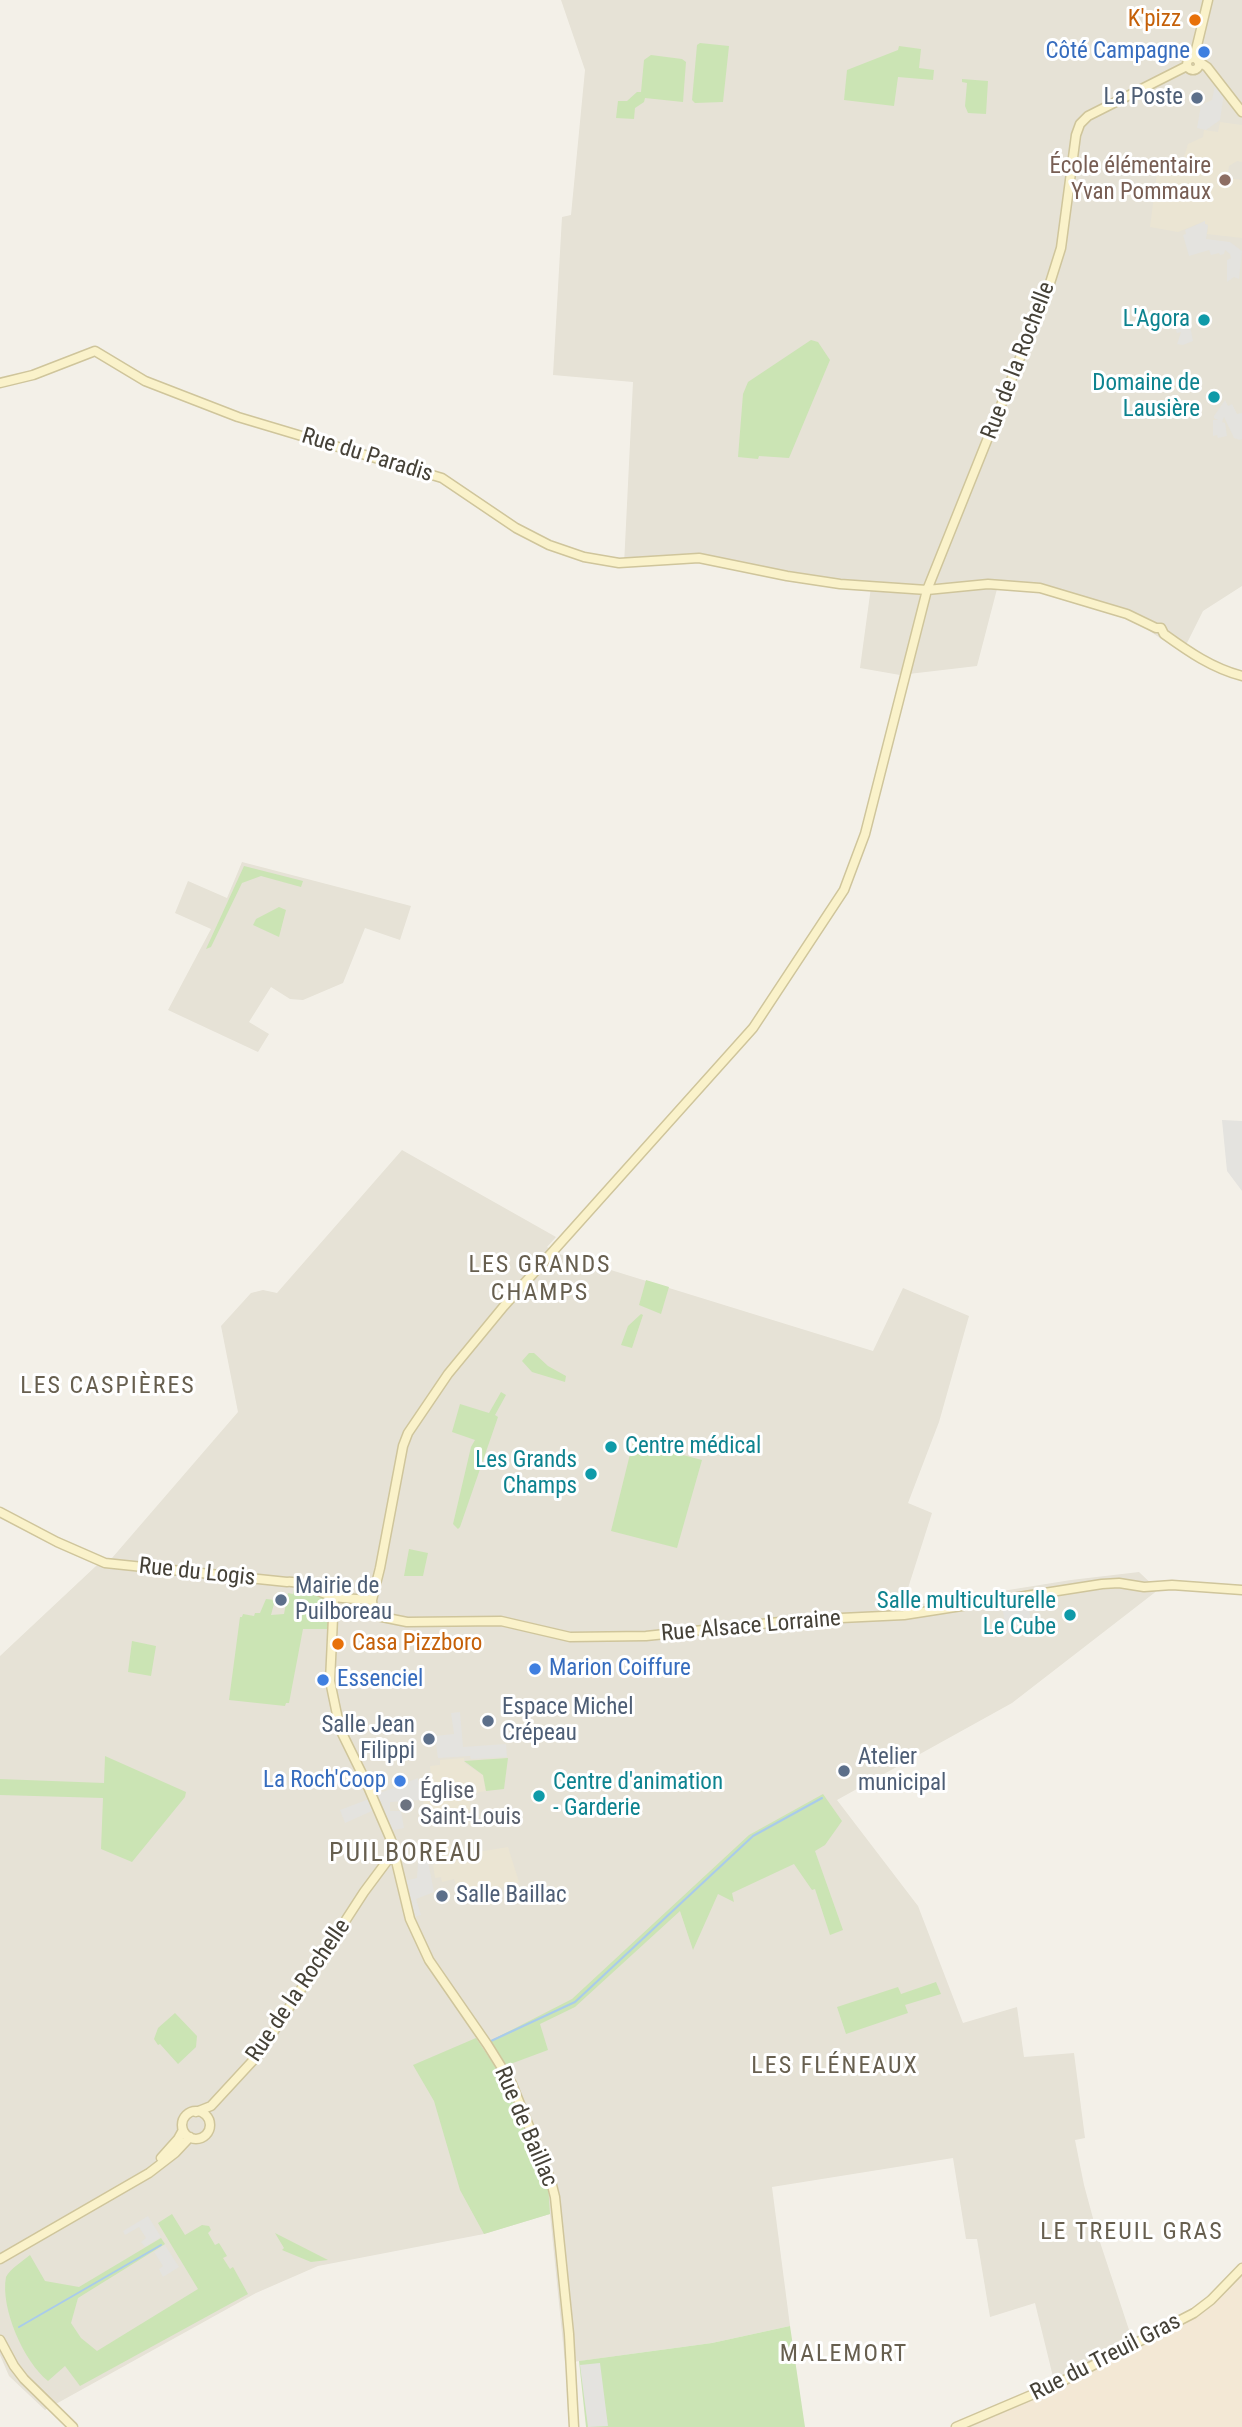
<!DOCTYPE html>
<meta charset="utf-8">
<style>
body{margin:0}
canvas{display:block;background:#f3f0e8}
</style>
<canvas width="1242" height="2427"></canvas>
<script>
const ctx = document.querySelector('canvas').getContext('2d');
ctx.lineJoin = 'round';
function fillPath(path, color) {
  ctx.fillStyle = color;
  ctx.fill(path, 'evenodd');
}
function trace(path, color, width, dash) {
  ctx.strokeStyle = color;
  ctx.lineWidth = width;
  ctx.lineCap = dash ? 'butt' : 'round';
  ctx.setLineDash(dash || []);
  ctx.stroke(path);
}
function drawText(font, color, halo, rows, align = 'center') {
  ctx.font = font + ' "Roboto Condensed",sans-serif';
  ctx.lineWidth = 6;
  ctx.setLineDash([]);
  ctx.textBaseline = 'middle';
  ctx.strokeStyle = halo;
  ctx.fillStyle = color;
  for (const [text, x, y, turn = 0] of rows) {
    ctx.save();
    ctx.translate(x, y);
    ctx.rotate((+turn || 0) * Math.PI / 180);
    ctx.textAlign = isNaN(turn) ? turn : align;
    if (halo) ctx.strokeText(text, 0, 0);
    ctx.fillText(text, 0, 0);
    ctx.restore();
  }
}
const residential = new Path2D(`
 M 561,0 L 1242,0 L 1242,586 L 1203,611 L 1186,645 L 1181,652 L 1133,620 L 1111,611 L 1033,591 L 997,589 L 977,666 L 900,675 L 860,668 L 871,587 L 702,559 L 624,565 L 633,382 L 553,375 L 562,217 L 571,215 L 585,70 Z
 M 242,862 L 411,906 L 400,940 L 365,928 L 343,983 L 303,1000 L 290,999 L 271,987 L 249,1022 L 269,1034 L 258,1052 L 168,1010 L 211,929 L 175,913 L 188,881 L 227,898 Z
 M 402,1150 L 556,1237 L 547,1247 L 559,1254 L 873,1351 L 903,1288 L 969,1316 L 939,1422 L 908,1503 L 932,1513 L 902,1607 L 1071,1580 L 1139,1572 L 1158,1590 L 1012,1703 L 837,1800 L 918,1906 L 963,2023 L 1017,2007 L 1024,2057 L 1074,2053 L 1085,2138 L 1075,2140 L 1084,2185 L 1097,2233 L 1134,2345 L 1055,2385 L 1035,2303 L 990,2317 L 977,2239 L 966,2239 L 953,2158 L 772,2187 L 790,2326 L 712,2343 L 565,2363 L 550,2214 L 484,2234 L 318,2266 L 256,2293 L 45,2410 L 9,2376 L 0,2355 L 0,1656 L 96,1566 L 112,1558 L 238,1412 L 221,1326 L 251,1293 L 263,1290 L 277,1293 Z`);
const commercial = new Path2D(`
 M 1242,2268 L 1242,2427 L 956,2427 L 1043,2391 L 1194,2313 Z`);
const education = new Path2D(`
 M 1220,122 L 1242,125 L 1242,162 L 1237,161 L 1229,166 L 1227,178 L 1242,180 L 1242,238 L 1207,234 L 1208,225 L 1205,224 L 1205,221 L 1178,232 L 1150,227 L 1159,157 L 1183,160 L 1188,144 L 1203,137 L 1204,130 L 1218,132 Z
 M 464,1758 L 465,1763 L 483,1775 L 486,1791 L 469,1794 L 471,1810 L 425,1812 L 420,1782 L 427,1781 L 427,1777 L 431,1776 L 430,1766 L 440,1765 L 440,1760 Z
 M 431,1844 L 436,1846 L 451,1845 L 453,1856 L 508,1847 L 519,1882 L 462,1901 L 454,1879 L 442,1882 L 441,1877 L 435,1878 L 433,1865 L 439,1863 L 438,1858 L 429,1859 L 427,1848 Z`);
const green = new Path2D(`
 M 700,43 L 729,46 L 723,102 L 695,103 L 692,100 L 697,45 Z
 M 899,46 L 921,49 L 919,68 L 934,70 L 933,80 L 898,77 L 894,106 L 844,100 L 847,70 L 898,50 Z
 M 651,55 L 682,59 L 686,62 L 683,102 L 645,98 L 644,102 L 635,108 L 634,119 L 616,118 L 618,101 L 627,101 L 637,92 L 641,92 L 644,60 Z
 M 962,79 L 988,81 L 986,114 L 968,113 L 965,106 L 967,83 L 962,82 Z
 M 811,340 L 818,342 L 830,360 L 789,458 L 759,456 L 758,459 L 738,457 L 743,394 L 748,382 Z
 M 244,866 L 303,881 L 301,887 L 261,876 L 242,883 L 211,947 L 206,949 Z
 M 279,907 L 286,910 L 279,937 L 253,925 L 256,919 Z
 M 646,1280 L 669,1287 L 661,1314 L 639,1305 Z
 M 641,1314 L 643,1315 L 632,1348 L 621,1345 L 628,1326 Z
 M 529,1353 L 534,1353 L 548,1366 L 566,1376 L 565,1382 L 532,1372 L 522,1361 Z
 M 501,1392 L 506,1395 L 495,1415 L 498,1417 L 460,1527 L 458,1529 L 453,1524 L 471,1447 L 475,1440 L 452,1432 L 460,1404 L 489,1413 Z
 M 633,1442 L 702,1460 L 677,1548 L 611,1531 Z
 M 409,1549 L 428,1553 L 423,1576 L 404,1576 Z
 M 294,1588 L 318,1593 L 330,1602 L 328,1629 L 303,1629 L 289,1703 L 286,1703 L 285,1706 L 229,1700 L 240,1617 L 242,1617 L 243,1614 L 254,1616 L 255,1613 L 260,1613 L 266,1599 L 275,1600 L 271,1615 L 284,1614 L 288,1593 L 293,1594 Z
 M 132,1641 L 156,1646 L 151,1676 L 128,1672 Z
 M 105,1756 L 186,1792 L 185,1797 L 132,1862 L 101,1849 L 103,1798 L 0,1795 L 0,1779 L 104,1783 Z
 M 508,1758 L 504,1789 L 486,1791 L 483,1775 L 464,1761 Z
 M 823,1794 L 842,1821 L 825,1845 L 815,1851 L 843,1930 L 830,1935 L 815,1889 L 812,1890 L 794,1864 L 732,1893 L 734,1902 L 718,1894 L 693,1950 L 680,1911 L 575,2007 L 540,2024 L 548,2050 L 505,2066 L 490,2041 L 572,1999 L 749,1835 Z
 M 936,1982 L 941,1994 L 905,2005 L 908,2013 L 846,2034 L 837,2007 L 898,1987 L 901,1994 Z
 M 175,2013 L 197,2036 L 196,2047 L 178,2064 L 160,2044 L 158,2045 L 154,2039 L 158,2028 Z
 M 476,2038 L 509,2087 L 548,2183 L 550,2214 L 484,2234 L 460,2190 L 434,2101 L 413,2065 Z
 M 172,2214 L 185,2235 L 202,2225 L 209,2226 L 211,2230 L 208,2233 L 215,2245 L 219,2243 L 227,2256 L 223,2258 L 230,2269 L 233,2267 L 248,2294 L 80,2386 L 65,2366 L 48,2381 C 24,2362 0,2308 6,2277 C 10,2269 23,2261 30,2255 L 45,2281 L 79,2287 L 161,2238 L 165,2244 L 78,2298 L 71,2323 L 81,2338 L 97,2351 L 198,2289 L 158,2223 Z
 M 275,2233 L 328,2260 L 311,2262 L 282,2250 L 284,2248 Z
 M 790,2326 L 805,2427 L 586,2427 L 579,2361 L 712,2343 Z`);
const parking = new Path2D(`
 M 1215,85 L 1224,93 L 1220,120 L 1206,130 L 1197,128 L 1201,105 L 1212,100 Z
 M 1205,221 L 1205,224 L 1208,225 L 1206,239 L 1230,242 L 1242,251 L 1239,279 L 1234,277 L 1227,282 L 1227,260 L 1231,258 L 1230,254 L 1225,250 L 1224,254 L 1220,255 L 1219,253 L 1211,255 L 1209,250 L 1189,256 L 1183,235 L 1186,234 L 1185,230 Z
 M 1183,313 L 1185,321 L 1189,320 L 1193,341 L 1183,345 L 1177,344 L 1181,332 L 1177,333 L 1172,316 Z
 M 1225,400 L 1228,406 L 1232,404 L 1237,414 L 1242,413 L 1242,439 L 1240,440 L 1234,438 L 1224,417 L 1222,422 L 1225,423 L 1227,436 L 1218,438 L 1217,435 L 1213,436 L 1213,420 L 1218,420 L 1214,418 L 1214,416 Z
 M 1222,1120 L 1242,1121 L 1242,1191 L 1227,1171 Z
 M 1028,1600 L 1032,1629 L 1006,1633 L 1002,1603 Z
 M 460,1712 L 463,1747 L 506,1744 L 507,1757 L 471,1759 L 470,1756 L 438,1758 L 435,1736 L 454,1734 L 451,1713 Z
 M 418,1778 L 420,1800 L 390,1802 L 390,1811 L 401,1811 L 404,1828 L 389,1831 L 375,1795 Z
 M 369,1799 L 374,1810 L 345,1823 L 340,1810 Z
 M 425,1846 L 434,1892 L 416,1899 L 421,1915 L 414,1917 L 403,1881 L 417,1878 L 419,1847 Z
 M 148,2216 L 161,2237 L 145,2247 L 141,2242 L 146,2238 L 139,2227 L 125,2235 L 123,2231 Z
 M 165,2245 L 179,2267 L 163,2277 L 159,2269 L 163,2266 L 154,2252 Z
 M 600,2363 L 608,2426 L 588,2427 L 580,2365 Z`);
const stream = new Path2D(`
 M 491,2041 L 575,2002 L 753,1836 L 822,1798
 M 19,2327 L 161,2245`);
const secondary = new Path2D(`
 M 1194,58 L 1208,0
 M1187 64a6 6 0 1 1 12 0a6 6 0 1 1-12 0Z
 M 1198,61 L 1207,67 L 1242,112
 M 0,383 L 33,375 L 95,351 L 145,381 L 238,417 L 442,478 L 516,528 L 549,545 L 584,557 L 619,563 L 699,558 L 787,576 L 840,584 L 927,590 L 988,584 L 1040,588 L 1127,614 L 1156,628 L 1161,628 L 1164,634 C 1189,652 1212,668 1242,676
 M 0,1512 L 57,1542 L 105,1563 L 287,1582 C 300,1580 320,1594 336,1597 C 348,1599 360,1599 372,1600 L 380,1568 L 403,1446 L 408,1433 L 448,1374 L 504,1306 L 753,1028 L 844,890 L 865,834 L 927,590 L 1050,283 L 1061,248 L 1076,135 L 1080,124 L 1088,116 L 1187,66
 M 334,1597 L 330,1681 L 340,1729 L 366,1782 L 391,1840 L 410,1919 L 429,1960 L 487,2044 L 512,2084 L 551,2181 L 555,2197 L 569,2334 L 574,2427
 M 372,1600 L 373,1612 L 377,1616 L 407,1622 L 501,1621 L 570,1637 L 646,1636 L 799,1620 L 904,1615 L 1102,1584 L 1119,1583 L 1144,1587 L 1172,1585 L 1242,1590
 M182 2125a14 14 0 1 1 28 0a14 14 0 1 1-28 0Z
 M 196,2112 L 211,2106 L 259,2054 L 364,1892 L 393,1853
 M 161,2158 L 178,2139 L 183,2130
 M 0,2259 L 149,2173 L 175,2153 L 190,2137
 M 0,2340 L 14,2366 L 24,2379 L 73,2427
 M 956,2427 L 1055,2385 L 1194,2313 L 1211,2300 L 1242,2268`);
const markers = [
 [1195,20,7,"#e8710a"],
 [1204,52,7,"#3f7fe0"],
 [1197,98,7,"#5c6f8a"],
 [1225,180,7,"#8d6e63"],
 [1204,320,7,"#0f9aa8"],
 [1214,397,7,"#0f9aa8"],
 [611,1447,7,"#0f9aa8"],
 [591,1474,7,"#0f9aa8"],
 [281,1600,7,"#5c6f8a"],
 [1070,1615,7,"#0f9aa8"],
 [338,1644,7,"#e8710a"],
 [535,1669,7,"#3f7fe0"],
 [323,1680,7,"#3f7fe0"],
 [488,1721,7,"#5c6f8a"],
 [429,1739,7,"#5c6f8a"],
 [844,1771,7,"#5c6f8a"],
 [400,1781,7,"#3f7fe0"],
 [539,1796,7,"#0f9aa8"],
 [406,1805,7,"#6b7280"],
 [442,1896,7,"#5c6f8a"]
];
const foodNames = [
 ["K'pizz",1181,20],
 ["Casa Pizzboro",352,1644,"left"]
];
const shopNames = [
 ["Côté Campagne",1190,52],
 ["Marion Coiffure",549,1669,"left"],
 ["Essenciel",337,1680,"left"],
 ["La Roch'Coop",386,1781]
];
const serviceNames = [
 ["La Poste",1183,98,"right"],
 ["Mairie de",295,1587],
 ["Puilboreau",295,1613],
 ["Espace Michel",502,1708],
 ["Crépeau",502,1734],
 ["Salle Jean",415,1726,"right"],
 ["Filippi",415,1752,"right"],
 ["Atelier",858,1758],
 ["municipal",858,1784],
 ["Salle Baillac",456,1896]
];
const educationNames = [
 ["École élémentaire",1211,167],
 ["Yvan Pommaux",1211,193]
];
const cultureNames = [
 ["L'Agora",1190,320],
 ["Domaine de",1200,384],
 ["Lausière",1200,410],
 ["Centre médical",625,1447,"left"],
 ["Les Grands",577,1461],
 ["Champs",577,1487],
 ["Salle multiculturelle",1056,1602],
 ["Le Cube",1056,1628],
 ["Centre d'animation",553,1783,"left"],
 ["- Garderie",553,1809,"left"]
];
const streetNames = [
 ["Rue de la Rochelle",1019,361,-69],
 ["Rue du Paradis",367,456,17],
 ["Rue du Logis",197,1573,6],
 ["Rue Alsace Lorraine",751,1627,-5],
 ["Rue de la Rochelle",299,1991,-56],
 ["Rue de Baillac",525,2127,67],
 ["Rue du Treuil Gras",1106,2358,-27]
];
const worshipNames = [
 ["Église",420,1792],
 ["Saint-Louis",420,1818]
];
const neighbourhoodNames = [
 ["LES GRANDS",540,1266],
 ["CHAMPS",540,1294],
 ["LES CASPIÈRES",108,1387],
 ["LES FLÉNEAUX",835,2067],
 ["LE TREUIL GRAS",1132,2233],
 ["MALEMORT",844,2355]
];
const quarterNames = [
 ["PUILBOREAU",406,1854]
];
fillPath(residential, '#e6e2d6');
fillPath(commercial, '#f3e8d5');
fillPath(education, '#ebe5d3');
fillPath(green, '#cbe4b4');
fillPath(parking, '#e4e3df');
trace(stream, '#a9cbeb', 2);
trace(secondary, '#cfc59b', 11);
trace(secondary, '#faf2ca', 8);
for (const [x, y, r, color] of markers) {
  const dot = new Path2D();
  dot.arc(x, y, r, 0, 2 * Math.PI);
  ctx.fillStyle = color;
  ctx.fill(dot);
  trace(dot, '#fff', 2.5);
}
drawText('23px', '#c56008', '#fff', foodNames, 'right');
drawText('23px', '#366cbe', '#fff', shopNames, 'right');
drawText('23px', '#4e5e75', '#fff', serviceNames, 'left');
drawText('23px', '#785e54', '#fff', educationNames, 'right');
drawText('23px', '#0d838f', '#fff', cultureNames, 'right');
drawText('23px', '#454137', '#fff', streetNames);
drawText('23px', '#5b616d', '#fff', worshipNames, 'left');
ctx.letterSpacing = '2px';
drawText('24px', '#675f4f', '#fff', neighbourhoodNames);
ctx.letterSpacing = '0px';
ctx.letterSpacing = '2px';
drawText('26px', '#675f4f', '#fff', quarterNames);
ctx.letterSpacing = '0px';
</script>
